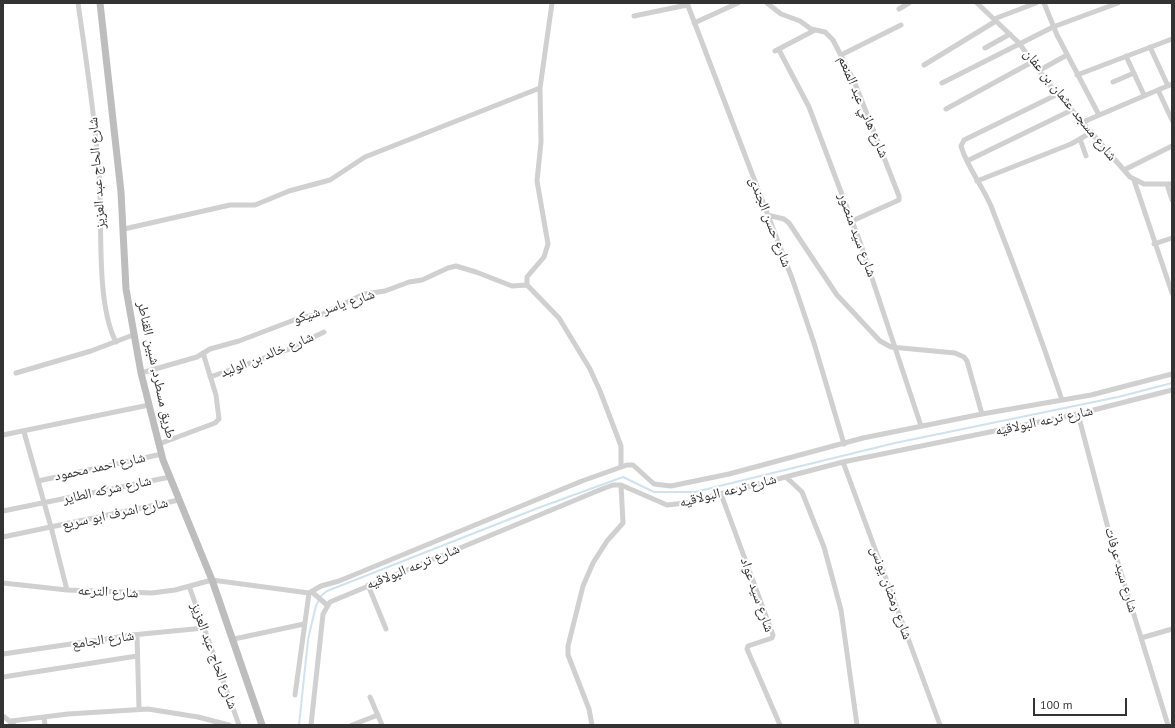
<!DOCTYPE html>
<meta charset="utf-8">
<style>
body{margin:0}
#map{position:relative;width:1175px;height:728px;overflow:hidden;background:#fff;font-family:"PT Sans",sans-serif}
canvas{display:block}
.frame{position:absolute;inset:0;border:4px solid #333;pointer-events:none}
.scale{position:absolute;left:1033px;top:698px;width:94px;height:18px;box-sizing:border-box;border:2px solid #333;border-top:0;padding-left:5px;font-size:12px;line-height:14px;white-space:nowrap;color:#333;-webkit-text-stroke:3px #fff;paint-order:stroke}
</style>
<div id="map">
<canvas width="1175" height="728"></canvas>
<div class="frame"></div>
<div class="scale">100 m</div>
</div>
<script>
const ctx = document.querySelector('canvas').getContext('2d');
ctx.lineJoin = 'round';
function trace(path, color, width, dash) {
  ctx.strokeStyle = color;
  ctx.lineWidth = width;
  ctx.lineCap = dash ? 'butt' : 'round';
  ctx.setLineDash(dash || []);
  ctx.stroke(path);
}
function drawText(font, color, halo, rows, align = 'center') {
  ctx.font = font + ' "PT Sans","Noto Naskh Arabic",sans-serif';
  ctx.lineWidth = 4;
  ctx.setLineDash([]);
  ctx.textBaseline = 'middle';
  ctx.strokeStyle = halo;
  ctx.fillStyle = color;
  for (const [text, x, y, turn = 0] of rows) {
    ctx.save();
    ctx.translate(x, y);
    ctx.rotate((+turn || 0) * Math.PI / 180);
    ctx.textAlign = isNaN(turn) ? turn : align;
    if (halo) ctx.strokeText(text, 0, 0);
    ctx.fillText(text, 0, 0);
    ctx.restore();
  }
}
const stream = new Path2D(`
 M 299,725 L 308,640 L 313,618 L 316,606 L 321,596 L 327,591 L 538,508 L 623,477 L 654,492 L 695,492 L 895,443 L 1118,397 L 1172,383`);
const minor = new Path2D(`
 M 78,3 C 86,59 95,116 99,173 C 103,219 95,302 116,342
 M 552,3 L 540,88 L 541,142 L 537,181 L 548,244 L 544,257 L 527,277 L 527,285 L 559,318 L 590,369 L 600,391 L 621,446 L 621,466
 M 687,3 L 793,281 L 814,343 L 844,444
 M 767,3 L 781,14 L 800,21 L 811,29 L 825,32 L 833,40 L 854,81 L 899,196 L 899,200 L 852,221
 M 977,3 L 1019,43 L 1048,83 L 1130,177 L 1144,184 L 1172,184
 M 1044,3 L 1057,35 L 1099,115
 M 899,9 L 909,3
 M 634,16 L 687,5
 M 994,19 L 1036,3
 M 694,23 L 738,3
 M 1150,47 L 1168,86
 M 985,48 L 1010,34
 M 779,50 L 809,107 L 861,245 L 921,426
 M 775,51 L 815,30
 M 841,55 L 901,25
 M 1126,56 L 1144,95
 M 924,65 L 996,21
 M 1040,70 L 1067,55
 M 1077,75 L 1172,39
 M 1113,82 L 1134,73
 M 942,83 L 1053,27 L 1118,3
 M 1158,90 L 1172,120
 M 1058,94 L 964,140 L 961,146 C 967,167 982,185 991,206 C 1016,270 1040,335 1062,400
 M 946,109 L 1034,61
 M 1083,122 L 1172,84
 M 1080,139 L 1086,156
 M 967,161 L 1072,110
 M 1124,170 L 1172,146
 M 1134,180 L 1172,293
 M 977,181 L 1071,144 L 1092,132
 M 1167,184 L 1172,200
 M 767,215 L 784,219 L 789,223 L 837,295 L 880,341 L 891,347 L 955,353 L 964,357 L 967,361 L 982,414
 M 124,229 L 230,205 L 255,205 L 289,191 L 330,180 L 365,157 L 540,88
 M 1154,244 L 1172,238
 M 16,373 L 91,351 L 133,335
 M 141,373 L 197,357 L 210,349 L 239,341 L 302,317 L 323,314 L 364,294 L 385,291 L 409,282 L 422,280 L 448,268 L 456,266 L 476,272 L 512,286 L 527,285
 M 210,377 L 287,350 L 324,332
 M 1078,414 L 1113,547 L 1168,725
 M 24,432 L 51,527 L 67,590
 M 3,435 L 149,405
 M 159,444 L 215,423 L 219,419 L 216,395 L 203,353
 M 843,462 L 940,725
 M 786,477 L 802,492 L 824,547 L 841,610 L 857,725
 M 38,481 L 162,454
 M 721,494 L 773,635 L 772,638 L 748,646 L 747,649 L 780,725
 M 3,511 L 170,477
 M 3,537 L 179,500
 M 3,583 L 67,590 L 152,593 L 175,590 L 212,580 L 309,593 L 321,586 L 339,581 L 582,481 L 627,465 L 633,465 L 654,484 L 671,486 L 729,474 L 863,438 L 982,414 L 1091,395 L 1172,374
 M 368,585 L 386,629
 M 189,586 L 239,725
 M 312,592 L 327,605
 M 137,635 L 139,709
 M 1141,638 L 1172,629
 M 234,639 L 304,624
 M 3,654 L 132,635 L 204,628
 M 3,677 L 137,656
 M 295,695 L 309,593
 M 370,697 L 382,725
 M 3,716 L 14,725
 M 44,717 L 45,725
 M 11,721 L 68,714 L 148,709 L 198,717 L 229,725
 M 311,725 L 323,614 L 330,602 L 602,489 L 613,485 L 621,485 L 667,505 L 686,503 L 843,462 L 1078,414 L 1172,390
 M 352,725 L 378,715
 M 592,725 L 589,709 L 568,655 L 568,646 L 583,586 L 593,563 L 607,541 L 623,523 L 621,485`);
const secondary = new Path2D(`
 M 100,3 L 121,192 L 126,289 L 141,373 L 163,460 L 212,580 L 262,725`);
const streetNames = [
 ["شارع مسجد عثمان بن عفان",1070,105,51],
 ["شارع هاني عبد المنعم",863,107,67],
 ["شارع الحاج عبد العزيز",97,173,-94],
 ["شارع حسن الجندى",770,222,69],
 ["شارع سيد منصور",857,235,70],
 ["شارع ياسر شيكو",334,307,-18],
 ["شارع خالد بن الوليد",267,355,-22],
 ["طريق مسطرد, شبين القناطر",156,370,78],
 ["شارع ترعه البولاقيه",1044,421,-12],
 ["شارع احمد محمود",100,467,-12],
 ["شارع شركه الطاير",107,490,-12],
 ["شارع ترعه البولاقيه",728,491,-14],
 ["شارع اشرف ابو سريع",115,514,-12],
 ["شارع ترعه البولاقيه",413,567,-22],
 ["شارع سيد عرفات",1121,570,74],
 ["شارع الترعه",108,592,3],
 ["شارع رمضان يونس",891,593,70],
 ["شارع سيد عواد",757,595,71],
 ["شارع الجامع",103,640,-8],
 ["شارع الحاج عبد العزيز",214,656,70]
];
trace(stream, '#cfe2ee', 2);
trace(minor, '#d0d0d0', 5);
trace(secondary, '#bdbdbd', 7);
drawText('14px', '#333', '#fff', streetNames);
</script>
